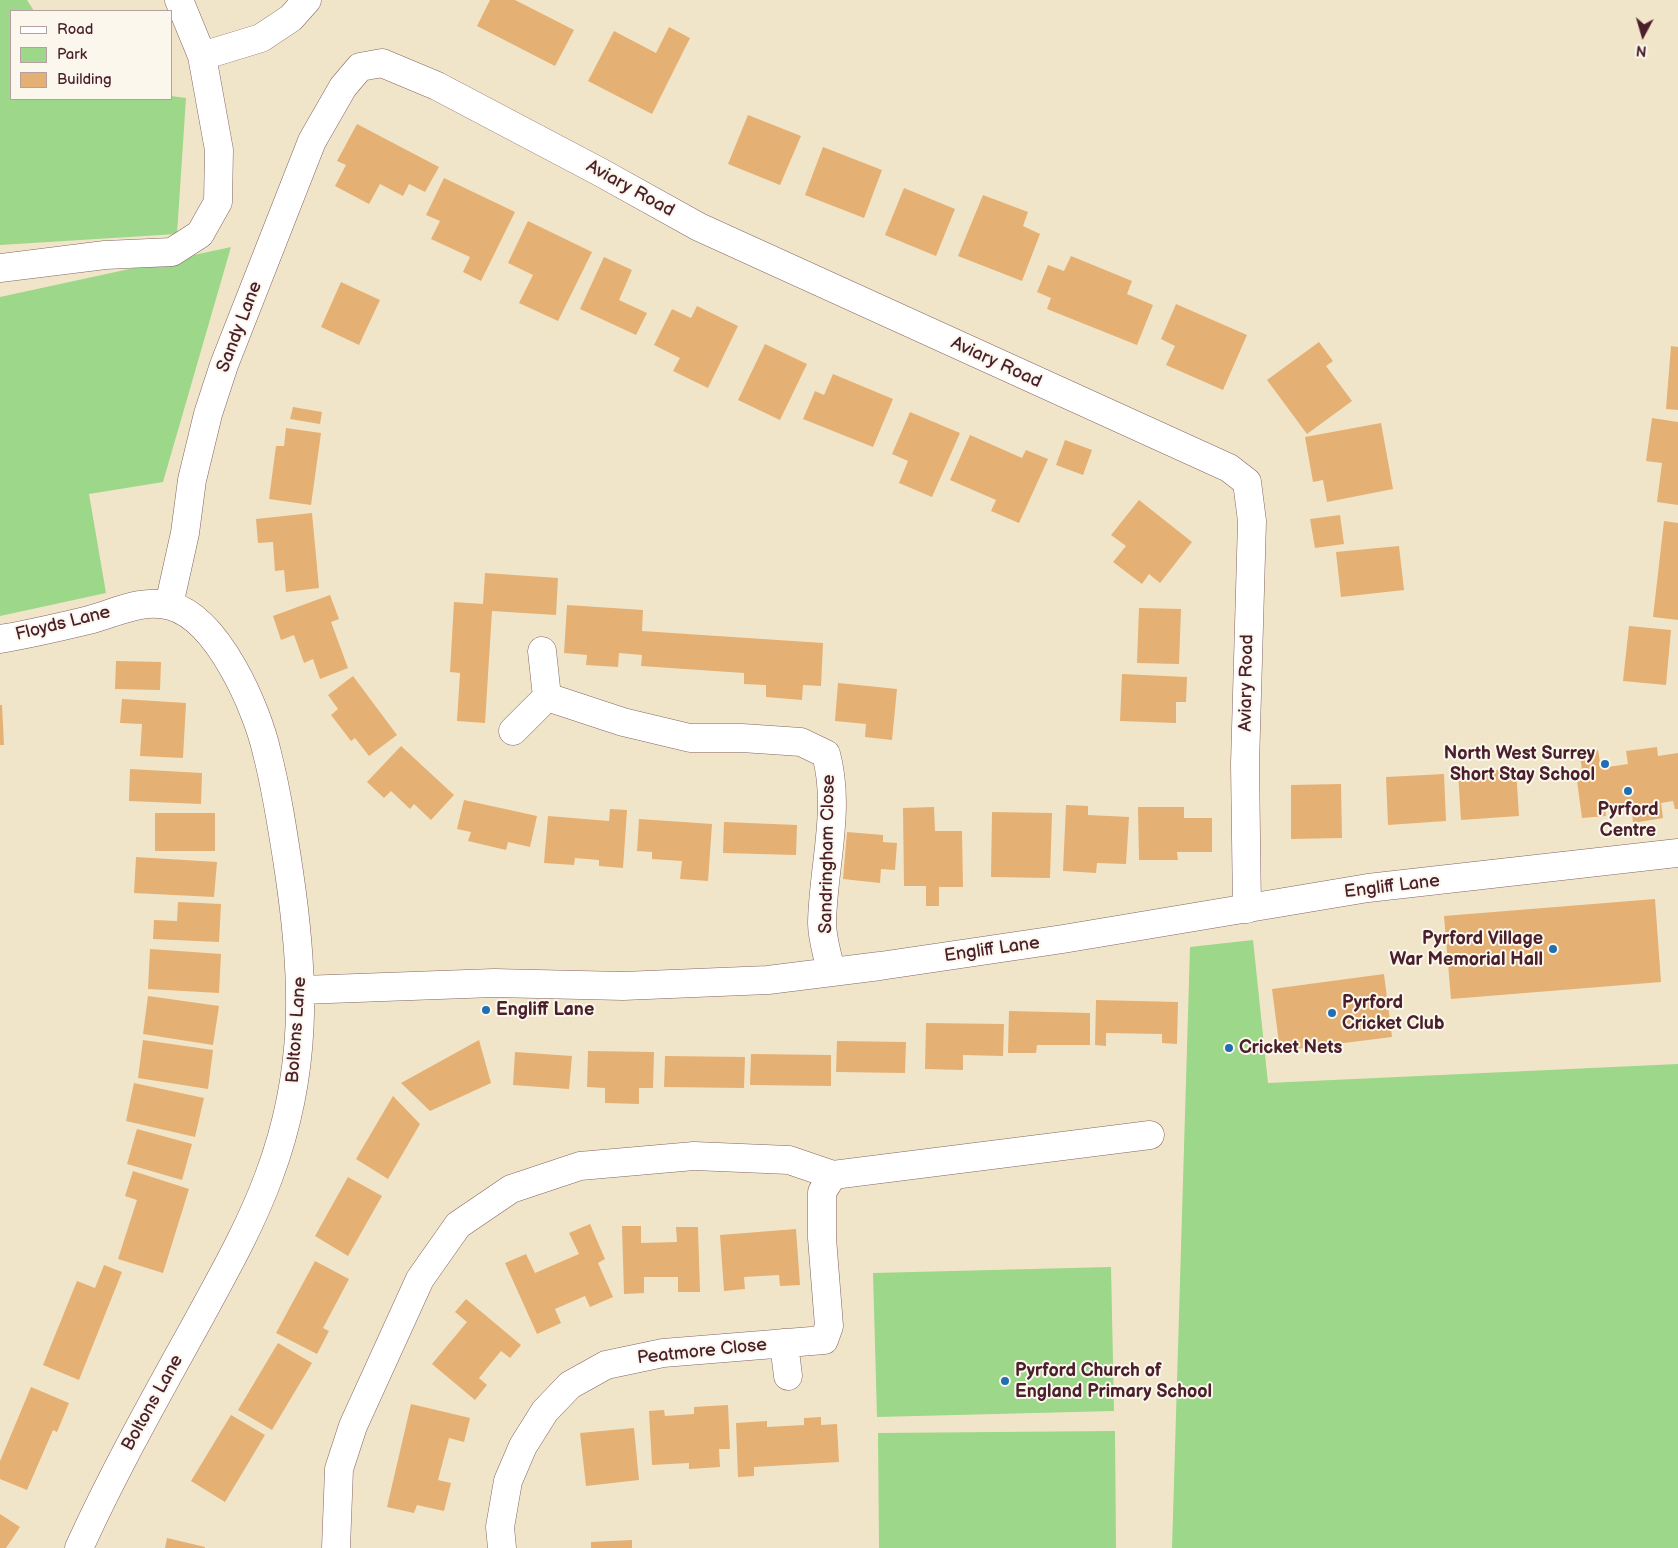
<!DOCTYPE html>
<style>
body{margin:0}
#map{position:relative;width:1678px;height:1548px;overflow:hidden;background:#f1e5c9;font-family:"Balsamiq Sans",sans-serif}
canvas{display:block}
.legend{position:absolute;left:10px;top:10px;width:162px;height:90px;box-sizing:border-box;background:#fbf7ec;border:1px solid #b4a19f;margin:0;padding:6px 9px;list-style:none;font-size:15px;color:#4a1f2b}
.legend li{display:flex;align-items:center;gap:10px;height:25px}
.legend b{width:25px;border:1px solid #b4a19f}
.north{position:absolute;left:1618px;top:10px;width:50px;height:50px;-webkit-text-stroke:4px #fbf7ec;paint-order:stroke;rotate:186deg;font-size:14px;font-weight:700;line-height:20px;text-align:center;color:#4a1f2b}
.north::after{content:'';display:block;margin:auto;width:18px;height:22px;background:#4a1f2b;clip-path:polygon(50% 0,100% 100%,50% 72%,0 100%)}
</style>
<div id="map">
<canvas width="1678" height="1548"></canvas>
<ul class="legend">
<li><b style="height:6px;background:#fff"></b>Road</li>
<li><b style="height:14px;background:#9dd789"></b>Park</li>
<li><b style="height:14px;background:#e5b073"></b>Building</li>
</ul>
<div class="north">N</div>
</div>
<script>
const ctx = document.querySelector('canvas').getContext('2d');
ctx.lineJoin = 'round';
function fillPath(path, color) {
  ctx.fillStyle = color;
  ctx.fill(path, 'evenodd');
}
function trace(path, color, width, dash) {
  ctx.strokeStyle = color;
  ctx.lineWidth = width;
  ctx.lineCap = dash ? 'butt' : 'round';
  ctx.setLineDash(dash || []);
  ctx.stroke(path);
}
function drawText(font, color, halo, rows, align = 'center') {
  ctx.font = font + ' "Balsamiq Sans",sans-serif';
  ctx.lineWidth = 4;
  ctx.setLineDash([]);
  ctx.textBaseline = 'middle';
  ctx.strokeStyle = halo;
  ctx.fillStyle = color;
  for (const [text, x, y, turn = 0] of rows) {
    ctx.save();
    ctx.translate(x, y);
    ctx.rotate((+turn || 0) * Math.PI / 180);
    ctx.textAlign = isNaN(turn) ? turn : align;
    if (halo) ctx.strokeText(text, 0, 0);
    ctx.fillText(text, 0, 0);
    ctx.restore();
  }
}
const green = new Path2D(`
 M 0,0 L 27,0 L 34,11 L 11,11 L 11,99 L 171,99 L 171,96 L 186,98 L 177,234 L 0,245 Z
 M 231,247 L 163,482 L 89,494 L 106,593 L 0,616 L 0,297 Z
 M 1253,940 L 1268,1083 L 1678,1064 L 1678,1548 L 1172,1548 L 1190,947 Z
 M 1111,1267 L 1114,1411 L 877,1417 L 873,1273 Z
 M 1115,1431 L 1116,1548 L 879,1548 L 878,1433 Z`);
const building = new Path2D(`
 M 490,0 L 515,0 L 574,30 L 555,66 L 477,26 Z
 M 669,27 L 690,38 L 652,114 L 588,81 L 614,31 L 656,53 Z
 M 748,115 L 801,136 L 780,185 L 728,164 Z
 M 357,124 L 439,167 L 425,192 L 409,184 L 403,196 L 380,184 L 369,204 L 335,186 L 346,165 L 337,161 Z
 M 823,147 L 882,170 L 864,218 L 805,195 Z
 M 444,178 L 515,212 L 481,281 L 463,272 L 470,257 L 431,239 L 440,221 L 426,215 Z
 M 904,188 L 955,209 L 936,256 L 885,235 Z
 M 983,195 L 1028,212 L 1023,226 L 1040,234 L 1022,281 L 958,256 Z
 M 528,221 L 592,252 L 558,321 L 519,303 L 533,275 L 508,263 Z
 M 1071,256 L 1132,281 L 1127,294 L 1153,305 L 1137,345 L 1047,309 L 1051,298 L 1037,292 L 1048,265 L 1064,271 Z
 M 604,257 L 632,270 L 619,300 L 647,313 L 636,335 L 580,309 Z
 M 341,282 L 380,300 L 359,345 L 321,327 Z
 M 1176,304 L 1247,335 L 1223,390 L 1166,365 L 1175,346 L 1161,339 Z
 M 697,306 L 738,326 L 708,388 L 673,371 L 680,358 L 654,345 L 672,309 L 691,318 Z
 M 1319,342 L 1333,361 L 1326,366 L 1352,401 L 1307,434 L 1267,380 Z
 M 765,344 L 807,364 L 780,420 L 738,400 Z
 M 1671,346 L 1678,347 L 1678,410 L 1666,409 Z
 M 833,374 L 893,399 L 873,447 L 803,419 L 815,391 L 824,395 Z
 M 293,407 L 322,412 L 320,424 L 290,419 Z
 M 910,412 L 960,433 L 932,497 L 899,483 L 908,461 L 892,454 Z
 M 1652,418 L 1678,422 L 1678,505 L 1657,502 L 1662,463 L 1646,461 Z
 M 1381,423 L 1393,489 L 1327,502 L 1323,480 L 1313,482 L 1305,437 Z
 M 286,428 L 321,433 L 311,505 L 269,499 L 276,446 L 284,446 Z
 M 970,435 L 1022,458 L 1026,450 L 1048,459 L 1019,523 L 991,511 L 996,500 L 950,480 Z
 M 1065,440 L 1092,450 L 1083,475 L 1056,465 Z
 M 1139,500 L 1192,542 L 1160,583 L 1149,574 L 1142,584 L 1113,562 L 1126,546 L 1111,535 Z
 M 312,513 L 319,588 L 286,592 L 284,570 L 275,571 L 273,542 L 258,543 L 256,519 Z
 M 1340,515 L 1344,544 L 1315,548 L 1310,519 Z
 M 1664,521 L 1678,523 L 1678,620 L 1653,617 Z
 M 1399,546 L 1404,590 L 1341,597 L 1336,552 Z
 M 485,573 L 558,578 L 556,615 L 492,611 L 485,723 L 457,721 L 460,673 L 450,672 L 454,602 L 483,604 Z
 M 330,595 L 339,619 L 331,622 L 348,668 L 320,679 L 313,659 L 304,663 L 294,635 L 281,640 L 273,616 Z
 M 567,605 L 643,610 L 642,631 L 823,643 L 821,686 L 803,685 L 802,700 L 766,697 L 766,685 L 744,684 L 744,673 L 641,666 L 642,655 L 619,653 L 618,667 L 586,665 L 587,655 L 564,653 Z
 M 1139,608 L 1181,609 L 1179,664 L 1137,663 Z
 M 1629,626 L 1671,630 L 1666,685 L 1623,681 Z
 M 116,661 L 161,662 L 160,690 L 115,689 Z
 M 1122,674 L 1187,677 L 1186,702 L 1176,702 L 1176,723 L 1120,721 Z
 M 353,676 L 397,735 L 369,756 L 355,738 L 351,741 L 331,715 L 338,709 L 328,695 Z
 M 838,683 L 897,689 L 892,740 L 865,737 L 866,724 L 835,721 Z
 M 122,699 L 186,703 L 183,758 L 140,756 L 142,724 L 120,723 Z
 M 0,705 L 2,705 L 4,745 L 0,745 Z
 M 401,746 L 454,795 L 431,820 L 414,804 L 410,809 L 391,791 L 384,798 L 367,782 Z
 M 1657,747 L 1658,756 L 1678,753 L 1678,809 L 1675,809 L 1673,801 L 1661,803 L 1663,818 L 1633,823 L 1631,803 L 1605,807 L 1606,816 L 1582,818 L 1577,781 L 1583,780 L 1580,753 L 1598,750 L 1601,768 L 1628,764 L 1626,751 Z
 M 130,769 L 202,773 L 201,804 L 129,801 Z
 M 1516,769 L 1519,816 L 1461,820 L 1458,772 Z
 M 1444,774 L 1446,821 L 1388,825 L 1386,777 Z
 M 1341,784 L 1342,838 L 1291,839 L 1291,785 Z
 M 464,800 L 537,816 L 530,847 L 508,842 L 506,850 L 468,841 L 471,832 L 457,829 Z
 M 1066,805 L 1088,806 L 1088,815 L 1129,817 L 1126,864 L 1097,863 L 1096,873 L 1063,871 Z
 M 934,807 L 935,831 L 962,831 L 963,887 L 939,887 L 939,906 L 926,906 L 926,886 L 904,886 L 903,808 Z
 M 1138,807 L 1184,807 L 1184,818 L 1212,818 L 1212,852 L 1177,852 L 1178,860 L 1139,860 Z
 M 610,809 L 627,810 L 623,868 L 599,866 L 599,860 L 575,858 L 574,865 L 544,863 L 548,816 L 609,821 Z
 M 992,812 L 1052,813 L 1050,878 L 991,877 Z
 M 155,813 L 215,813 L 215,851 L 155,851 Z
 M 639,819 L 712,824 L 708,881 L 680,879 L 682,861 L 652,859 L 652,852 L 637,851 Z
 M 724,822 L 797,825 L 796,855 L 723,853 Z
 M 847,832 L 883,835 L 883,842 L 897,843 L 895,870 L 881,869 L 880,883 L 843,879 Z
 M 136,857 L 217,862 L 214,897 L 134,893 Z
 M 1655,899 L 1661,982 L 1451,999 L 1444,916 Z
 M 178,902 L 221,904 L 219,942 L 153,939 L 154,920 L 177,921 Z
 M 150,949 L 221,954 L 219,993 L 148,989 Z
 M 1384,974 L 1392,1037 L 1280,1051 L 1272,989 Z
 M 148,996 L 219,1006 L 213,1045 L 143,1034 Z
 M 1096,1000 L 1178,1002 L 1177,1044 L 1162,1043 L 1162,1034 L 1106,1033 L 1106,1046 L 1095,1045 Z
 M 1009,1011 L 1090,1013 L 1090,1045 L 1037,1045 L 1036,1053 L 1008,1053 Z
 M 926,1023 L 1004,1024 L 1003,1056 L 963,1055 L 963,1070 L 925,1069 Z
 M 143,1040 L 213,1050 L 208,1089 L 138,1078 Z
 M 479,1040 L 491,1083 L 430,1111 L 401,1083 Z
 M 837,1041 L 906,1042 L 905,1073 L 836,1072 Z
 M 588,1051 L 654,1052 L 653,1088 L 639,1088 L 639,1104 L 605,1103 L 605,1088 L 587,1087 Z
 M 515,1052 L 572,1056 L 569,1089 L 513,1085 Z
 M 751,1054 L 831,1055 L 831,1086 L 750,1085 Z
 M 665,1056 L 745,1057 L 744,1088 L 664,1087 Z
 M 134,1083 L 204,1098 L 195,1137 L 126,1121 Z
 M 393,1096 L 420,1124 L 388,1179 L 356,1159 Z
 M 137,1129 L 192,1144 L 182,1180 L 127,1164 Z
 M 133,1171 L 189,1189 L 163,1273 L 118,1259 L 137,1200 L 125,1196 Z
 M 348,1177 L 382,1196 L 348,1256 L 315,1236 Z
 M 590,1224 L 605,1259 L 598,1263 L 613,1297 L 590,1307 L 585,1296 L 555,1309 L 561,1323 L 537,1334 L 505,1263 L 526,1254 L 535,1273 L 579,1254 L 569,1233 Z
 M 622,1226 L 641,1226 L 641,1243 L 677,1242 L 676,1227 L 698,1227 L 700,1292 L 678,1292 L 678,1277 L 644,1277 L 644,1293 L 624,1294 Z
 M 796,1229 L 800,1285 L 780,1286 L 779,1275 L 744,1277 L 745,1289 L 724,1291 L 720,1235 Z
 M 315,1261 L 349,1279 L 323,1328 L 329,1331 L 317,1354 L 276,1333 Z
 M 104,1265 L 122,1272 L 79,1380 L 43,1365 L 77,1281 L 95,1288 Z
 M 466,1299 L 521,1345 L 510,1358 L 501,1351 L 479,1378 L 487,1385 L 475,1400 L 432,1364 L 467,1322 L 455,1312 Z
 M 278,1343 L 312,1363 L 272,1430 L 238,1410 Z
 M 31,1387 L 69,1403 L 57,1432 L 53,1430 L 27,1490 L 0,1479 L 0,1461 Z
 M 411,1404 L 470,1418 L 464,1442 L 449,1438 L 438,1480 L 451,1483 L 444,1511 L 417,1505 L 414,1513 L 387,1507 Z
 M 728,1405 L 730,1449 L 719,1449 L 720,1467 L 689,1469 L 689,1463 L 652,1465 L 649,1411 L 664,1410 L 665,1416 L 694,1414 L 694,1407 Z
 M 231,1415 L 265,1435 L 225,1502 L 191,1481 Z
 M 821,1417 L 821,1425 L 837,1424 L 839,1462 L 754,1467 L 754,1476 L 738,1477 L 736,1423 L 767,1421 L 767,1427 L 804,1425 L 804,1418 Z
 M 634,1428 L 639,1480 L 586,1486 L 580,1433 Z
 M 0,1514 L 20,1527 L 6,1548 L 0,1548 Z
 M 167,1538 L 205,1547 L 205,1548 L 165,1548 Z
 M 632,1540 L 632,1548 L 591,1548 L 591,1542 Z`);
const minor = new Path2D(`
 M 202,56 L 261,38 L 291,18 L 307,0
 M 0,268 L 105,255 L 172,252 L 200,234 L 218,202 L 219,150 L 202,56 L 179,0
 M 169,605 L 185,533 L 192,480 L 208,414 L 224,365 L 312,141 L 343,87 L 360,67 L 382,63 L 437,86 L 600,172 L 699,227 L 1229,468 L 1247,482 L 1252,521 L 1245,764 L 1247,909
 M 0,639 C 30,634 60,627 89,620 C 115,613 143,598 171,606 C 218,619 257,708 267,753 C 277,792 283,832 289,872 C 305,979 308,1072 269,1176 C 251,1225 225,1271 200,1317 C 158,1393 115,1469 79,1548
 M 547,697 L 623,722 L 690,738 L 742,738 L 801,742 L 826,754 C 841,809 823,867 822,923 C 822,939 828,956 831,972
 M 513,731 L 547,697 L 542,651
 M 302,990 L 494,983 L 623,986 L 768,980 L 880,966 L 1063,939 L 1368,888 L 1678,853
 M 784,1343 L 788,1376
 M 336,1548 L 339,1469 L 353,1426 L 420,1279 L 458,1225 L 511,1189 L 580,1166 L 694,1156 L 789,1160 L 833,1175
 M 502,1548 L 500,1527 L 508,1481 L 523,1446 L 545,1411 L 570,1385 L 606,1365 L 663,1353 L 824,1340 L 829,1326 L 822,1238 L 822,1192 L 833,1175 L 1150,1135`);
const markers = [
 [1605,764,5,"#1f6fb2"],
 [1628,791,5,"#1f6fb2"],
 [1553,949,5,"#1f6fb2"],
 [486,1010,5,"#1f6fb2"],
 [1332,1013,5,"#1f6fb2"],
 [1229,1048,5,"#1f6fb2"],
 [1005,1381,5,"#1f6fb2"]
];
const streetNames = [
 ["Aviary Road",630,189,29],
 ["Sandy Lane",240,327,-69],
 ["Aviary Road",996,363,25],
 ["Floyds Lane",63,624,-14],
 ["Aviary Road",1247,683,-89],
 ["Sandringham Close",828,854,-89],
 ["Engliff Lane",1392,887,-7],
 ["Engliff Lane",992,950,-8],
 ["Boltons Lane",297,1030,-86],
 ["Peatmore Close",702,1352,-6],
 ["Boltons Lane",153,1403,-61]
];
const poiNames = [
 ["North West Surrey",1595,754,"right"],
 ["Short Stay School",1595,775,"right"],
 ["Pyrford",1628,810,"center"],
 ["Centre",1628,831,"center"],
 ["Pyrford Village",1543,939,"right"],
 ["War Memorial Hall",1543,960,"right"],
 ["Pyrford",1342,1003],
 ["Cricket Club",1342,1024],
 ["Engliff Lane",496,1010],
 ["Cricket Nets",1239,1048],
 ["Pyrford Church of",1015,1371],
 ["England Primary School",1015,1392]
];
fillPath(green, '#9dd789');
fillPath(building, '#e5b073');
trace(minor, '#846462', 29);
trace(minor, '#fff', 28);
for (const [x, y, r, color] of markers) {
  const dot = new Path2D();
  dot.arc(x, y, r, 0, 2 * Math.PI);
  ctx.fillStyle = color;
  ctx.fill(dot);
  trace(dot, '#fbf7ec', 2);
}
drawText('18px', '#4a1f2b', '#fbf7ec', streetNames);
drawText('bold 18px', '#4a1f2b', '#fbf7ec', poiNames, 'left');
</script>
